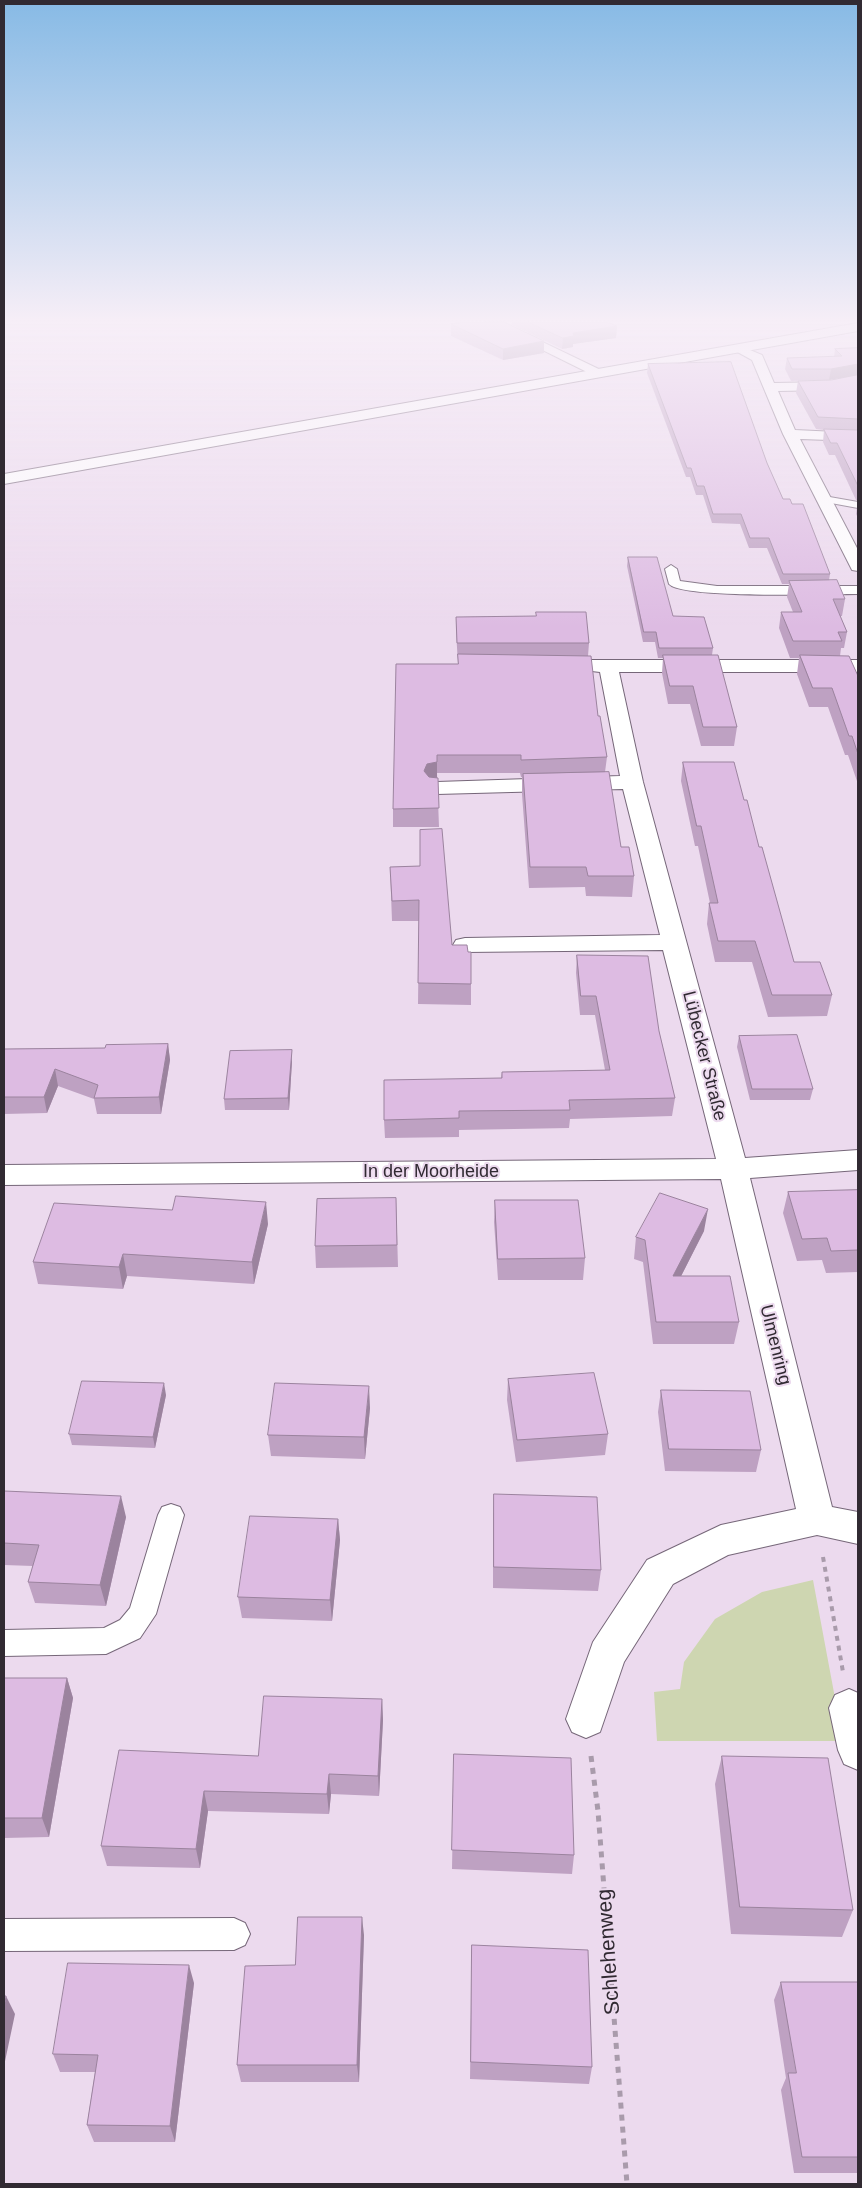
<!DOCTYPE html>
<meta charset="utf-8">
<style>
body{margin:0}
#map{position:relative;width:862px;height:2188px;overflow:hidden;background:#ecdaee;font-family:Helvetica,sans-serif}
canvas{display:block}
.frame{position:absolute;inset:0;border:5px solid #312a32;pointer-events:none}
</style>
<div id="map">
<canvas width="862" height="2188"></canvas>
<div class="frame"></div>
</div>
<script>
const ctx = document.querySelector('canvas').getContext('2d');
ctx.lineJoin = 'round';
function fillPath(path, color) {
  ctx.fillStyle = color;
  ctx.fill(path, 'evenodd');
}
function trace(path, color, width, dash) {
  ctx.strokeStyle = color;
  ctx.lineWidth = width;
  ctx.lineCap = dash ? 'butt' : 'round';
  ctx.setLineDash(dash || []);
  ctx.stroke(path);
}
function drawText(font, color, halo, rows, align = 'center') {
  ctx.font = font + ' Helvetica,sans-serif';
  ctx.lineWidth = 4;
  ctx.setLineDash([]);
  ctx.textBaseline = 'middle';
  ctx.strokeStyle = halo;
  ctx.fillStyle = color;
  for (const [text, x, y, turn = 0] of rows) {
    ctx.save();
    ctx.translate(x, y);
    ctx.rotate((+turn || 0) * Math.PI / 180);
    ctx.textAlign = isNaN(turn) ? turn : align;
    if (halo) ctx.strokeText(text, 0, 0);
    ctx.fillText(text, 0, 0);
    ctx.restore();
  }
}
const green = new Path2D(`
 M 813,1580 L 843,1741 L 657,1741 L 654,1692 L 680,1689 L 684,1662 L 715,1619 L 762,1592 Z`);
const pathFar1 = new Path2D(`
 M 823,1557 L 843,1672`);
const path = new Path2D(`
 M 591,1756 L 598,1811 L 627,2184`);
const service = new Path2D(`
 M 824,496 L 858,502 L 858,508 L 820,501 L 820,497 Z
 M 671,565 L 677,569 L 680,581 L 717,586 L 858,586 L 858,594 C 831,594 681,599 669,584 L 665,569 Z
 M 171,1504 L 180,1507 L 184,1515 L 156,1614 L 140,1638 L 106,1654 L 4,1656 L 4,1630 L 104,1628 L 120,1620 L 130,1608 L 158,1515 L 162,1507 Z
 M 234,1918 L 245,1923 L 250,1934 L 245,1945 L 234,1950 L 4,1951 L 4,1919 Z`);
const minor = new Path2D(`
 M 486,322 L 501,322 L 607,373 L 600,377 L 595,376 Z
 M 738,345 L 762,355 L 774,383 L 829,382 L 858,376 L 858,384 L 829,390 L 778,391 L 795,430 L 858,433 L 858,441 L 800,439 L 858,550 L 858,571 L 852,570 L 850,566 L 783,434 L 752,360 L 732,349 Z
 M 590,660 L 858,660 L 858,672 L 619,672 L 643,782 L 745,1158 L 858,1150 L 858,1170 L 750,1178 L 832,1507 L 858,1512 L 858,1544 L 817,1535 L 728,1555 L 673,1584 L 624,1662 L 600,1732 L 586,1738 L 572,1732 L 566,1719 L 593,1642 L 647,1560 L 721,1525 L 796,1509 L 721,1179 L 4,1185 L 4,1165 L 716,1159 L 663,950 L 465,952 L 456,950 L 453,945 L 456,940 L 465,938 L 660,935 L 623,789 L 437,794 L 429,793 L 426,788 L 429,783 L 437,782 L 620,776 L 600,672 L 583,670 L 581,666 L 583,662 Z
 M 849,1689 L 858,1693 L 858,1770 L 844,1764 L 838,1750 L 829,1708 L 835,1695 Z`);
const secondary = new Path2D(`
 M 858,323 L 858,331 L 4,484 L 4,474 Z`);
const wall = new Path2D(`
 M 512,322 L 606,322 L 617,326 L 616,338 L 573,344 L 573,347 L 562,349 L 512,325 Z
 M 451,324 L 544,353 L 503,360 L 451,336 Z
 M 858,348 L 858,500 L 856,500 L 835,455 L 829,455 L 823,442 L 824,430 L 816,429 L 796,393 L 798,381 L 831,380 L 855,375 L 829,380 L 791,381 L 785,369 L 787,358 L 834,357 L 835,349 Z
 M 648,364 L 767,463 L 783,499 L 792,504 L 830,574 L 829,580 L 845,599 L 842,616 L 840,616 L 847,632 L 844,648 L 841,648 L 840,656 L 858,676 L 858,784 L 848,755 L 845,755 L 828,707 L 809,707 L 797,674 L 799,658 L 790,658 L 779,628 L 781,612 L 793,612 L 787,597 L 789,584 L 782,584 L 767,548 L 749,548 L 740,524 L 712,523 L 703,495 L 696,495 L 690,477 L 686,477 L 647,373 Z
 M 858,500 L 858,518 L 856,514 Z
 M 628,557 L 673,616 L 713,648 L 712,655 L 737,727 L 734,746 L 701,746 L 690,704 L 668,704 L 662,673 L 663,658 L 658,658 L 655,642 L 643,642 L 627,566 Z
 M 536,612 L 589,643 L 588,656 L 598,716 L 607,757 L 605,772 L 621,847 L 634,876 L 632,897 L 586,896 L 585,887 L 529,888 L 522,794 L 522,777 L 521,777 L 520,773 L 437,773 L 439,827 L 393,827 L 393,809 L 458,664 L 456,631 L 456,617 L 536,616 Z
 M 683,762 L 744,800 L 759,847 L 794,962 L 832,995 L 827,1016 L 768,1017 L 752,962 L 715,962 L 707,924 L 709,903 L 710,903 L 698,846 L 695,846 L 681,781 Z
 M 420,866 L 452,945 L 468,952 L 471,984 L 471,1005 L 418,1004 L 419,921 L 392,921 L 390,867 Z
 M 577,955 L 659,1031 L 675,1098 L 672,1116 L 570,1119 L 569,1128 L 459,1130 L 459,1137 L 385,1138 L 384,1120 L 501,1078 L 502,1072 L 605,1070 L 595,1015 L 580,1015 L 576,973 Z
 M 739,1036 L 813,1089 L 810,1100 L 750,1100 L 737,1047 Z
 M 168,1044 L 170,1060 L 161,1114 L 97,1114 L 94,1099 L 58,1086 L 47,1113 L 4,1114 L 4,1049 L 105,1048 Z
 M 292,1061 L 289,1110 L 225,1110 L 224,1099 Z
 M 858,1190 L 858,1272 L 826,1273 L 822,1260 L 797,1261 L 783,1213 L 788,1192 Z
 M 396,1198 L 398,1267 L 316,1268 L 315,1246 Z
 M 495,1200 L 585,1258 L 583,1280 L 498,1280 L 494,1222 Z
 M 268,1224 L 254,1284 L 127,1276 L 123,1289 L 38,1284 L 33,1262 Z
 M 704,1231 L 681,1276 L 739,1322 L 734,1344 L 653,1344 L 643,1262 L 634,1259 L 636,1237 Z
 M 508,1379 L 608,1434 L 605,1455 L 516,1462 L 507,1400 Z
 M 661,1390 L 761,1450 L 756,1472 L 665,1471 L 658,1412 Z
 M 166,1395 L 155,1448 L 72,1445 L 69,1434 Z
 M 370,1408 L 365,1459 L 271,1456 L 268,1435 Z
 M 4,1491 L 126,1517 L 106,1606 L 35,1603 L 28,1582 L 33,1566 L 4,1565 Z
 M 494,1494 L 601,1570 L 598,1591 L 493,1588 L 493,1516 Z
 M 338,1519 L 340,1540 L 332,1621 L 242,1618 L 238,1597 Z
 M 4,1678 L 67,1678 L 73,1698 L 49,1837 L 4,1838 Z
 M 382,1699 L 383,1720 L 379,1796 L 331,1794 L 329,1814 L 208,1811 L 200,1868 L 107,1866 L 101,1846 L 258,1756 Z
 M 454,1754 L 574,1855 L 572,1874 L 452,1869 Z
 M 722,1756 L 853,1910 L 842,1937 L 731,1934 L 715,1784 Z
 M 364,1935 L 359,2082 L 241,2082 L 237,2065 Z
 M 472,1945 L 592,2067 L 589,2084 L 470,2079 Z
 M 781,1982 L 858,1982 L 858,2173 L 794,2173 L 781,2090 L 786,2078 L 774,2000 Z
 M 194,1983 L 175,2142 L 94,2142 L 87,2125 L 95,2072 L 60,2072 L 53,2054 Z`);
const shadedWall = new Path2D(`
 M 617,326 L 616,338 L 573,344 L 573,347 L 562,349 L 563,338 L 573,333 Z
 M 544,341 L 544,353 L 503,360 L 503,349 Z
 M 858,364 L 858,375 L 829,380 L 831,369 Z
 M 437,762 L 437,780 L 427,782 L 424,771 L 427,764 Z
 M 168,1044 L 170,1060 L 161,1114 L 159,1097 Z
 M 292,1050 L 292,1061 L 289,1110 L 288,1098 Z
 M 55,1069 L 58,1086 L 47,1113 L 44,1097 Z
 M 266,1202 L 268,1224 L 254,1284 L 252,1262 Z
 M 708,1209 L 704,1231 L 670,1298 L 673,1276 Z
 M 123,1254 L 127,1276 L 123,1289 L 119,1267 Z
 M 164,1383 L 166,1395 L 155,1448 L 153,1437 Z
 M 369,1386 L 370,1408 L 365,1459 L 364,1437 Z
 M 121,1496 L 126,1517 L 106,1606 L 100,1585 Z
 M 338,1519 L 340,1540 L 332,1621 L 330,1600 Z
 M 67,1678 L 73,1698 L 49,1837 L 42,1818 Z
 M 382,1699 L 383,1720 L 379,1796 L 378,1776 Z
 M 329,1774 L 331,1794 L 329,1814 L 327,1794 Z
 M 204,1791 L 208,1811 L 200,1868 L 196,1849 Z
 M 362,1917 L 364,1935 L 359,2082 L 357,2065 Z
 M 189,1965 L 194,1983 L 175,2142 L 170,2126 Z
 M 6,1996 L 15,2014 L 4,2066 L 4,2009 Z`);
const building = new Path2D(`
 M 467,322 L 504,322 L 544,341 L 503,349 L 451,324 Z
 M 528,322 L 606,322 L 617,326 L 573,333 L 574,336 L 563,338 Z
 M 858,348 L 858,364 L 831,369 L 792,369 L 787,358 L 842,356 L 835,349 Z
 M 731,362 L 767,463 L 783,499 L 790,499 L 792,504 L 803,504 L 830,574 L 783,574 L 769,538 L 750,538 L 741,514 L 713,514 L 704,486 L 697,486 L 691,468 L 687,468 L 648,364 Z
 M 858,375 L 858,419 L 818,417 L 798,381 L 831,380 Z
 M 824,429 L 858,430 L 858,486 L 837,443 L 831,443 Z
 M 628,557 L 657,557 L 673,616 L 704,617 L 713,648 L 659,648 L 656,632 L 644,632 Z
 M 837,580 L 845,599 L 833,599 L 847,632 L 838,632 L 842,641 L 793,641 L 781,612 L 802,612 L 789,581 Z
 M 536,612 L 586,612 L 589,643 L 457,643 L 456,617 L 536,616 Z
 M 458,654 L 591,656 L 598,716 L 600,716 L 607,757 L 521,760 L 521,755 L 437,755 L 437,762 L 427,764 L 424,771 L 429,777 L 438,778 L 439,808 L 393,809 L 396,664 L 458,664 Z
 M 663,655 L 718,655 L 737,727 L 703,727 L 693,686 L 670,686 Z
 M 800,655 L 849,656 L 858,676 L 858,754 L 852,736 L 849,736 L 832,688 L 813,688 Z
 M 683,762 L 734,762 L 744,800 L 747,800 L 759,847 L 762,847 L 794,962 L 820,962 L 832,995 L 772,995 L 755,941 L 718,941 L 709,903 L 718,903 L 701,826 L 697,826 Z
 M 609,772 L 621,847 L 629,847 L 634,876 L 588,876 L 586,867 L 530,867 L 523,774 Z
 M 442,829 L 452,945 L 467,945 L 468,952 L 471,952 L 471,984 L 418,983 L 419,900 L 392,901 L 390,867 L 420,866 L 420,830 Z
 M 577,955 L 648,956 L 659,1031 L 675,1098 L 569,1100 L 570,1110 L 459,1111 L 459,1118 L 384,1120 L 384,1080 L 502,1078 L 502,1072 L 610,1070 L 596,996 L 581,996 Z
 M 797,1035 L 813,1089 L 752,1089 L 739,1036 Z
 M 168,1044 L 159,1097 L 94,1098 L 98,1085 L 55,1069 L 44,1097 L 4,1097 L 4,1049 L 105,1048 L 106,1045 Z
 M 292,1050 L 288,1098 L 224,1099 L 230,1051 Z
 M 858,1190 L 858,1250 L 831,1251 L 827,1238 L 802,1239 L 788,1192 Z
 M 660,1193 L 708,1209 L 673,1276 L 730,1276 L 739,1322 L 656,1322 L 645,1240 L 636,1237 Z
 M 176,1196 L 266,1202 L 252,1262 L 123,1254 L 119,1267 L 33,1262 L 54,1203 L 172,1210 Z
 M 396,1198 L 397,1245 L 315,1246 L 317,1199 Z
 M 495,1200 L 578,1200 L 585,1258 L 498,1259 Z
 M 594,1373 L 608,1434 L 517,1440 L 508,1379 Z
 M 82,1381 L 164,1383 L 153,1437 L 69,1434 Z
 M 275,1383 L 369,1386 L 364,1437 L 268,1435 Z
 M 661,1390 L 750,1391 L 761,1450 L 669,1449 Z
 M 4,1491 L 121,1496 L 100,1585 L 28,1582 L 39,1545 L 4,1543 Z
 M 494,1494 L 597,1497 L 601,1570 L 494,1567 Z
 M 250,1516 L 338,1519 L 330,1600 L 238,1597 Z
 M 4,1678 L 67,1678 L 42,1818 L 4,1818 Z
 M 264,1696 L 382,1699 L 378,1776 L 329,1774 L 327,1794 L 204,1791 L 196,1849 L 101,1846 L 119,1750 L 258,1756 Z
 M 454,1754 L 571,1758 L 574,1855 L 452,1850 Z
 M 722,1756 L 828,1758 L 853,1910 L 740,1907 Z
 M 298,1917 L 362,1917 L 357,2065 L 237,2065 L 245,1966 L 295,1965 Z
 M 472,1945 L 588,1950 L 592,2067 L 471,2062 Z
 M 68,1963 L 189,1965 L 170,2126 L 87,2125 L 98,2055 L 53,2054 Z
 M 781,1982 L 858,1982 L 858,2157 L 802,2157 L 788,2073 L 796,2073 Z
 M 4,1996 L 6,1996 L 4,2009 Z`);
const streetNames = [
 ["Lübecker Straße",704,1056,76],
 ["In der Moorheide",431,1172],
 ["Ulmenring",775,1345,76]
];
const nearStreetnames = [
 ["Schlehenweg",609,1952,-94]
];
fillPath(green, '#ced6b1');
trace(service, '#766779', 2);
trace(minor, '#766779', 2);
trace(secondary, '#766779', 2);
trace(pathFar1, '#a99bab', 4, [5, 5]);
trace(path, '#a99bab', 5, [6, 6]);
fillPath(service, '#fff');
fillPath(minor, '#fff');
fillPath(secondary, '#fff');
fillPath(wall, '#bea1c2');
fillPath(shadedWall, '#9b839e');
fillPath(building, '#ddbbe2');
trace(building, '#9b839e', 1);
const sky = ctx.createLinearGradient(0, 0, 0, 628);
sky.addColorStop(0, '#87bae5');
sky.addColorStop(0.51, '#f6eef7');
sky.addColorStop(1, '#f6eef700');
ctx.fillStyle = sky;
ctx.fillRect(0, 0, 862, 628);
drawText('18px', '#312a32', '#ecdaee', streetNames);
drawText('21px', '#312a32', '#ecdaee', nearStreetnames);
</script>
